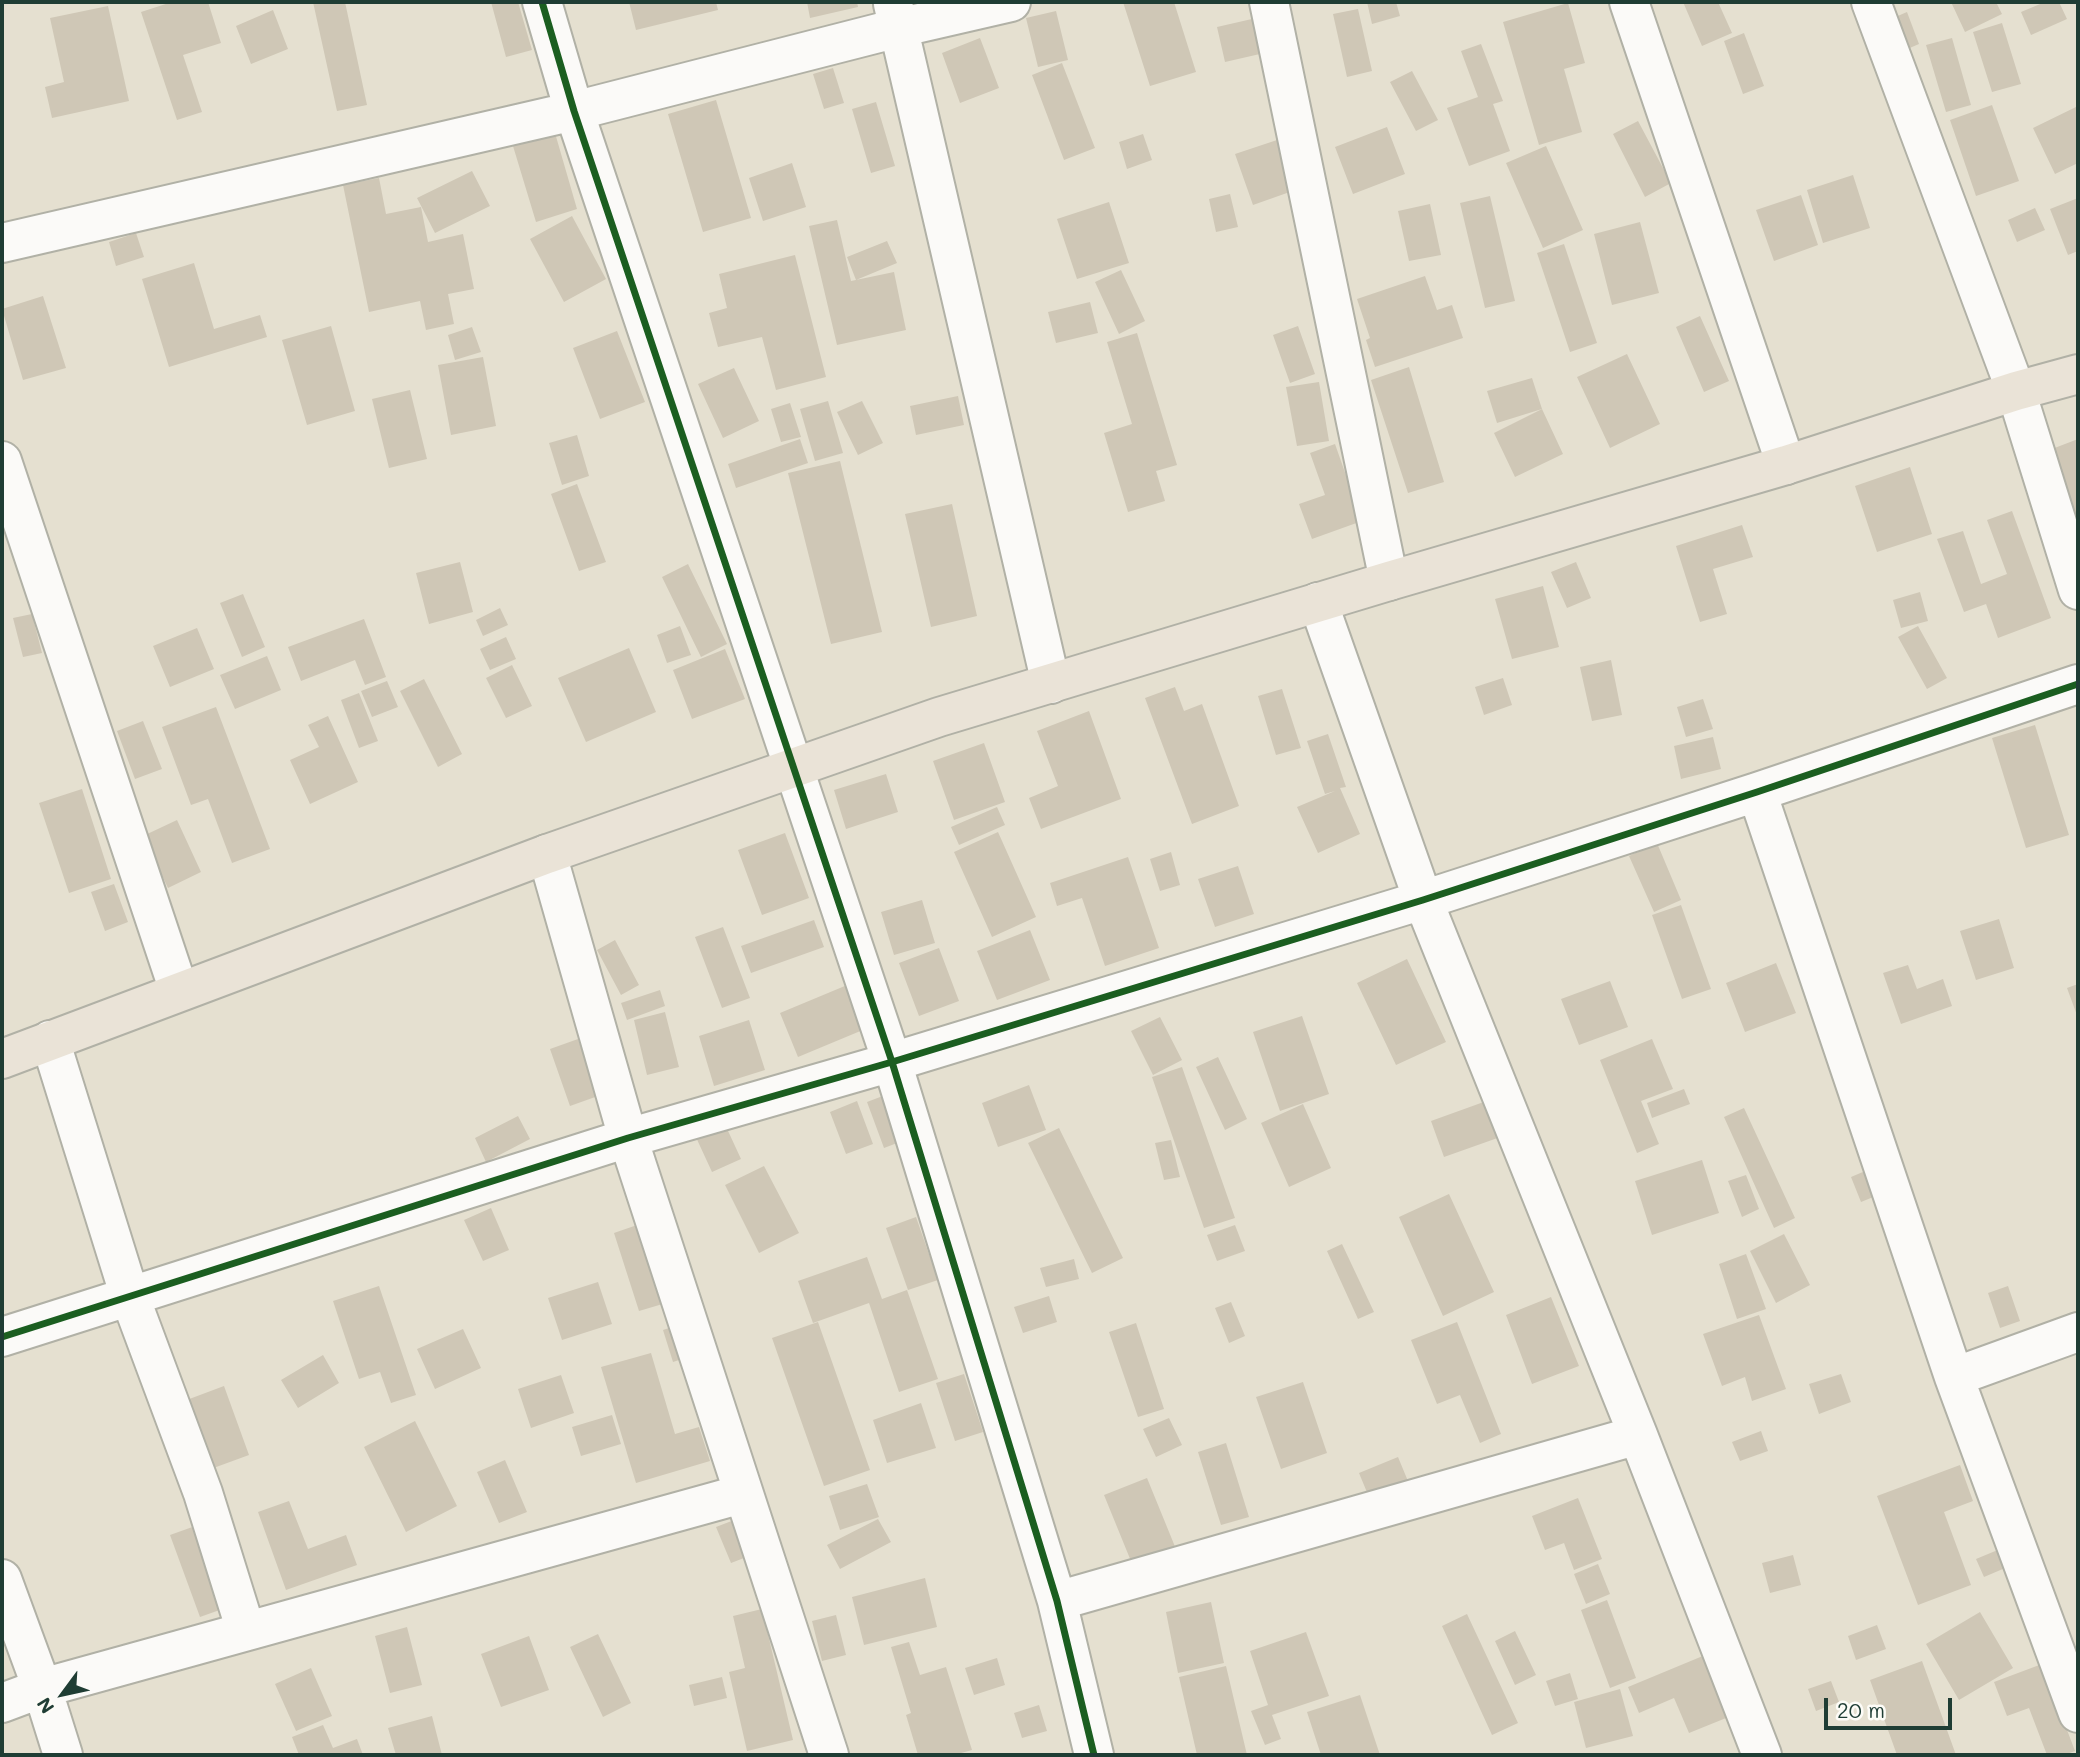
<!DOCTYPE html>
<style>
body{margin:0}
#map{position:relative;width:2080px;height:1757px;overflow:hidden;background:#e5e0d0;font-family:Mali,sans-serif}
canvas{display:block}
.frame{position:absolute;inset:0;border:4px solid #1f3d34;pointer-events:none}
.north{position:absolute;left:28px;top:1659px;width:70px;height:70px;-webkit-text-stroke:5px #fdfcf7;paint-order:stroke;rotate:237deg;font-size:19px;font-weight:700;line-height:28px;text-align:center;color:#1f3d34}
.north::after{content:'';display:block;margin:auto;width:24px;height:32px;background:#1f3d34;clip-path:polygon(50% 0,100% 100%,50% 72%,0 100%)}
.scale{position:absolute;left:1824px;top:1698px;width:128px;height:32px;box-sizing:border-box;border:4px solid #1f3d34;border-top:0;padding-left:9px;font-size:21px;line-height:24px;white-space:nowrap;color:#1f3d34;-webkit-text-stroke:5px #fdfcf7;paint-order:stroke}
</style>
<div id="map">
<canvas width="2080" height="1757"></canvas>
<div class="frame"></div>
<div class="north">N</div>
<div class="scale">20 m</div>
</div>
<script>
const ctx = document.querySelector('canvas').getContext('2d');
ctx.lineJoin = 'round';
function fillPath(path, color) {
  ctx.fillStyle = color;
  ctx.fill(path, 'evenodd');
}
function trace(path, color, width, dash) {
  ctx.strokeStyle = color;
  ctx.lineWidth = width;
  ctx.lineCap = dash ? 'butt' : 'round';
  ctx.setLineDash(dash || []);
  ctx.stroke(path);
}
const building = new Path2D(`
 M 172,2 L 208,2 L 221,43 L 183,55 L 202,112 L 177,120 L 141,12 Z
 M 313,2 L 345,2 L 367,105 L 337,111 Z
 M 491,2 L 518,2 L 532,50 L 506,57 Z
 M 629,2 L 716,2 L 718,10 L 636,30 Z
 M 807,2 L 857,2 L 858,7 L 810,18 Z
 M 1123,2 L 1174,2 L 1196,72 L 1150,86 Z
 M 1367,2 L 1396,2 L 1400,16 L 1372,24 Z
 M 1683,2 L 1718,2 L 1732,33 L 1702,46 Z
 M 1951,2 L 1996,2 L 2002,14 L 1965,32 Z
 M 2045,2 L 2059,2 L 2067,19 L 2031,35 L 2021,12 Z
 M 1568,3 L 1585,63 L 1564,69 L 1582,132 L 1539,145 L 1503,22 Z
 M 108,6 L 129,101 L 52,118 L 45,87 L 64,82 L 50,18 Z
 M 1358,9 L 1372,71 L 1347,77 L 1333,14 Z
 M 273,10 L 288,49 L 251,64 L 236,26 Z
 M 1056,11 L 1068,60 L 1038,67 L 1026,18 Z
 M 1907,12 L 1919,44 L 1898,53 L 1886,21 Z
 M 1265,16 L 1273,51 L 1225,62 L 1217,27 Z
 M 2002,23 L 2021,84 L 1992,92 L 1973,32 Z
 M 1744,33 L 1764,86 L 1743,94 L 1724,41 Z
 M 980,38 L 999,88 L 960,103 L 942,53 Z
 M 1952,38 L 1971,105 L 1946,112 L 1926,45 Z
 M 1481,44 L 1503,101 L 1493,104 L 1510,151 L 1469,166 L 1447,108 L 1478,97 L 1461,51 Z
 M 1062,63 L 1095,148 L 1064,160 L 1032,75 Z
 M 833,68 L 844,103 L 824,109 L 813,74 Z
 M 1412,71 L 1438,120 L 1416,131 L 1390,82 Z
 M 716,100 L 751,218 L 703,232 L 668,114 Z
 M 876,102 L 895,166 L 871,173 L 852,109 Z
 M 1992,105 L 2019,181 L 1976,196 L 1950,120 Z
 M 2078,106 L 2078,163 L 2055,174 L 2033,128 Z
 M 1638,121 L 1671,183 L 1645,197 L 1613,134 Z
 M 1387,127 L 1405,174 L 1353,194 L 1335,147 Z
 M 555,133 L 577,209 L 536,222 L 513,146 Z
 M 1143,134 L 1152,160 L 1127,169 L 1119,142 Z
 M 1283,138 L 1301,188 L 1253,205 L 1235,154 Z
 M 1546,146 L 1583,230 L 1543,248 L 1506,163 Z
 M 792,163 L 806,207 L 763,221 L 749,178 Z
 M 472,171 L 490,206 L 435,233 L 417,198 Z
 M 1853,175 L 1870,228 L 1823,243 L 1807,190 Z
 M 379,178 L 386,214 L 421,207 L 428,242 L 463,234 L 474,289 L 448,294 L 454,324 L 426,330 L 420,301 L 369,312 L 343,185 Z
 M 1230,194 L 1238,227 L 1216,232 L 1209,199 Z
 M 1801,195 L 1818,245 L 1774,261 L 1756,210 Z
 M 1490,196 L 1515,301 L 1485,308 L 1460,203 Z
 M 2078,198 L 2078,251 L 2068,255 L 2050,209 Z
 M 1109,202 L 1129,263 L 1077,279 L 1057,219 Z
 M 1430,204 L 1441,255 L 1409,261 L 1398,211 Z
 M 2035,208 L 2045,230 L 2017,242 L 2008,220 Z
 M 572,216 L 606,279 L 564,302 L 530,239 Z
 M 837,220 L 851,281 L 894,272 L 906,330 L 837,345 L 809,226 Z
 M 1640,222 L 1659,293 L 1612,305 L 1594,234 Z
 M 136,233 L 144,257 L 116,266 L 109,242 Z
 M 887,241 L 897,263 L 856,280 L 847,257 Z
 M 1564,244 L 1597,343 L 1570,352 L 1537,253 Z
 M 795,255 L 826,377 L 776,390 L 762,337 L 718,347 L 709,313 L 727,308 L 719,274 Z
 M 194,263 L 214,329 L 260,315 L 267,337 L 169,367 L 142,279 Z
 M 1121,270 L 1145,321 L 1119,334 L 1095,282 Z
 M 1425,276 L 1437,310 L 1452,305 L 1463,338 L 1375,367 L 1366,340 L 1370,338 L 1357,299 Z
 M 43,296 L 66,368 L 23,380 L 2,309 Z
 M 1090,302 L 1098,333 L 1056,343 L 1048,312 Z
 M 1700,316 L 1729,381 L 1704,392 L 1676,327 Z
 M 331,326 L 355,411 L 307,425 L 282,340 Z
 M 1298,326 L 1315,374 L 1290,383 L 1273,335 Z
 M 472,327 L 481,352 L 455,360 L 448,335 Z
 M 617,331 L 645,402 L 600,419 L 573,348 Z
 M 1137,333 L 1177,465 L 1156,471 L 1165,501 L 1128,512 L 1104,433 L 1132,424 L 1107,342 Z
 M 1627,354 L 1660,424 L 1610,448 L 1577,377 Z
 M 483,357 L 496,426 L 451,435 L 438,365 Z
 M 1409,367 L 1444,482 L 1408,493 L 1371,380 Z
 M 734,368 L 759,421 L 723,438 L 698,384 Z
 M 1532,378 L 1542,409 L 1497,423 L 1487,391 Z
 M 1319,382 L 1329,441 L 1297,446 L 1286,387 Z
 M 410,390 L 427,459 L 389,468 L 372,399 Z
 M 958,396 L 964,425 L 916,435 L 910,406 Z
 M 828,401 L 843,453 L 815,461 L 800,409 Z
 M 862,401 L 883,443 L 858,455 L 837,412 Z
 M 790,403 L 801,437 L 781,442 L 771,409 Z
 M 1542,409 L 1563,454 L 1515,477 L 1494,433 Z
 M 577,435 L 589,476 L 562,485 L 549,443 Z
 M 800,439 L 808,463 L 736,488 L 728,464 Z
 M 2078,439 L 2078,520 L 2052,449 Z
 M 1335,444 L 1362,521 L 1312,539 L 1299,504 L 1325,495 L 1310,453 Z
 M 840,461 L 882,632 L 831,644 L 788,473 Z
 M 1910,467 L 1932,534 L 1877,552 L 1855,486 Z
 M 577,484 L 606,562 L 579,571 L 551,494 Z
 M 952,504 L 977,616 L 931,627 L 905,514 Z
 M 2012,511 L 2051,618 L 1998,638 L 1986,604 L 1964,612 L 1937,539 L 1963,531 L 1981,584 L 2007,574 L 1987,520 Z
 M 1742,525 L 1753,557 L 1713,569 L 1727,614 L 1700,622 L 1676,546 Z
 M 460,562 L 473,612 L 429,624 L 416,573 Z
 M 1576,562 L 1591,598 L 1567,608 L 1551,572 Z
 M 688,564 L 727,644 L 701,657 L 662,577 Z
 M 1543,586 L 1559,647 L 1512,659 L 1495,599 Z
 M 1920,592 L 1928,621 L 1901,628 L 1893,600 Z
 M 243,594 L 265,647 L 242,657 L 220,603 Z
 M 500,608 L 508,625 L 483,636 L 476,620 Z
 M 32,614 L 42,653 L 23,657 L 13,618 Z
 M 364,619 L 386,677 L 365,685 L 355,660 L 301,681 L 288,647 Z
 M 680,626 L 691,655 L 667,663 L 657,635 Z
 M 1918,626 L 1947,678 L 1927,689 L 1898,637 Z
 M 197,628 L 214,669 L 170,687 L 153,646 Z
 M 506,637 L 516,659 L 490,670 L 480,649 Z
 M 629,648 L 656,712 L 586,742 L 558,678 Z
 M 725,649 L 745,699 L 692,719 L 673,670 Z
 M 267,656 L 281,690 L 235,709 L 220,675 Z
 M 1611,660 L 1622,715 L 1592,721 L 1580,667 Z
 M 512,665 L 532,706 L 506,718 L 486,678 Z
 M 1503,678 L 1512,705 L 1484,715 L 1475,687 Z
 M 424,679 L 462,754 L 438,767 L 400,691 Z
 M 387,681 L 398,707 L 372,717 L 361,691 Z
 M 1175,687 L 1184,711 L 1202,704 L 1239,806 L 1192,824 L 1145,698 Z
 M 1282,689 L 1301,748 L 1276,755 L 1258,696 Z
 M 359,693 L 378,741 L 359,748 L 341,700 Z
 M 1703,699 L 1713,729 L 1686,737 L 1677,707 Z
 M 216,707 L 270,849 L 232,863 L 208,799 L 191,805 L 162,727 Z
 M 1089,711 L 1121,799 L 1041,829 L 1029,798 L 1058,786 L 1037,731 Z
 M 328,716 L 358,782 L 310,804 L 290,760 L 319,747 L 308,725 Z
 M 143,721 L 162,769 L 135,779 L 117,731 Z
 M 2035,725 L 2069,835 L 2026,848 L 1992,738 Z
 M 1328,734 L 1346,787 L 1340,788 L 1360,834 L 1318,853 L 1297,807 L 1335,791 L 1325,794 L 1307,741 Z
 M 1713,737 L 1721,769 L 1681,779 L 1674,746 Z
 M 984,743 L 1005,802 L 954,820 L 933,761 Z
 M 886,774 L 898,812 L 846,829 L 834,790 Z
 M 82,789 L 111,879 L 69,893 L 39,803 Z
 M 997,807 L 1005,825 L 959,845 L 951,827 Z
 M 177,820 L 201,872 L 168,888 L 143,836 Z
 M 998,832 L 1036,917 L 992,937 L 954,852 Z
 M 785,833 L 809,898 L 762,915 L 738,850 Z
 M 1657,843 L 1681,900 L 1654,912 L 1629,856 Z
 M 1171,852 L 1180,885 L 1160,891 L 1150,859 Z
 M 1128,857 L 1159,948 L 1105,966 L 1082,898 L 1057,906 L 1050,883 Z
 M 1238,866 L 1254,914 L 1215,927 L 1198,879 Z
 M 114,884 L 128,922 L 105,931 L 91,892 Z
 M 922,900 L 935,943 L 894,955 L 881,912 Z
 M 1681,905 L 1711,989 L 1682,999 L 1652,915 Z
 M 1999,919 L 2014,968 L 1976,980 L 1960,931 Z
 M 814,920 L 824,947 L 751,973 L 741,946 Z
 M 723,927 L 750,998 L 722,1008 L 695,937 Z
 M 1030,930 L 1050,980 L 997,1000 L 977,951 Z
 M 615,940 L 639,985 L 621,995 L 597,950 Z
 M 939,948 L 959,1001 L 919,1016 L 899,963 Z
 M 1407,959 L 1446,1042 L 1396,1065 L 1357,983 Z
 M 1776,963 L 1796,1013 L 1745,1032 L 1726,983 Z
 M 1908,965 L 1917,989 L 1943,979 L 1952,1006 L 1901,1024 L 1883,973 Z
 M 1610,981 L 1628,1027 L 1579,1045 L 1561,999 Z
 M 852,983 L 870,1027 L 798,1057 L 780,1013 Z
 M 2078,984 L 2078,1018 L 2067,988 Z
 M 660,990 L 665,1006 L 627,1020 L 621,1003 Z
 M 665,1012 L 679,1067 L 647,1075 L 634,1020 Z
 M 1302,1016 L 1329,1094 L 1280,1111 L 1253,1032 Z
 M 1160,1017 L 1182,1060 L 1153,1075 L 1131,1031 Z
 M 749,1020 L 765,1070 L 714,1086 L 699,1036 Z
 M 578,1039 L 598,1096 L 570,1106 L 550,1049 Z
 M 1652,1039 L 1673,1089 L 1641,1101 L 1659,1144 L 1637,1153 L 1600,1060 Z
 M 1218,1057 L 1247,1119 L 1225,1130 L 1196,1067 Z
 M 1182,1067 L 1235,1218 L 1204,1228 L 1152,1077 Z
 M 1029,1085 L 1046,1130 L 998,1147 L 982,1103 Z
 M 1684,1089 L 1690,1104 L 1652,1118 L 1647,1103 Z
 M 888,1094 L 905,1140 L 884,1148 L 867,1102 Z
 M 1492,1099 L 1506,1135 L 1444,1157 L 1431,1121 Z
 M 857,1101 L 873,1144 L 846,1154 L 830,1112 Z
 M 1303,1104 L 1331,1168 L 1289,1187 L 1261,1123 Z
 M 1744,1108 L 1795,1218 L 1774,1228 L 1724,1117 Z
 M 518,1116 L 530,1139 L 486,1162 L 475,1138 Z
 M 723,1120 L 741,1159 L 712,1172 L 694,1133 Z
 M 1059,1128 L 1123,1258 L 1092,1273 L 1028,1143 Z
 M 1171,1140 L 1180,1177 L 1164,1180 L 1155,1143 Z
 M 1702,1160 L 1719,1213 L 1652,1235 L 1635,1181 Z
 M 764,1166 L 799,1233 L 759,1253 L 725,1185 Z
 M 1877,1166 L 1888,1191 L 1861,1202 L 1851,1177 Z
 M 1746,1175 L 1759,1209 L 1742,1217 L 1728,1181 Z
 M 1449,1194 L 1494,1292 L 1443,1316 L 1399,1217 Z
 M 491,1208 L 509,1250 L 483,1261 L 464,1220 Z
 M 916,1217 L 938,1280 L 908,1290 L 886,1228 Z
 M 640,1224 L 666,1303 L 639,1311 L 614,1233 Z
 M 1235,1225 L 1245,1251 L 1217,1261 L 1207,1235 Z
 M 1784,1234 L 1810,1285 L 1776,1303 L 1750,1251 Z
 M 1342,1244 L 1374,1312 L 1358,1319 L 1327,1251 Z
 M 1746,1254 L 1766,1309 L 1737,1319 L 1719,1264 Z
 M 867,1257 L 882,1299 L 907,1290 L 938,1379 L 899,1392 L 869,1303 L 813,1323 L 798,1281 Z
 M 1074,1259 L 1079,1279 L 1046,1287 L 1040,1268 Z
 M 598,1282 L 612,1324 L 562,1340 L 548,1298 Z
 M 379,1286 L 416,1395 L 391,1403 L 380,1372 L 359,1379 L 333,1301 Z
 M 2008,1286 L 2020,1321 L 2000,1328 L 1988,1293 Z
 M 1049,1296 L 1057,1322 L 1023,1333 L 1014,1307 Z
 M 1551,1297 L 1579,1366 L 1532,1384 L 1506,1315 Z
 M 1231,1302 L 1245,1336 L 1229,1343 L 1215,1308 Z
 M 1759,1315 L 1786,1389 L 1752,1401 L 1745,1377 L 1722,1386 L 1703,1334 Z
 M 818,1322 L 870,1470 L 824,1486 L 772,1338 Z
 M 1457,1322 L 1501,1434 L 1480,1443 L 1460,1395 L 1437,1404 L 1411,1340 Z
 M 1136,1323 L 1164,1409 L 1138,1417 L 1109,1332 Z
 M 681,1324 L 691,1356 L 673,1362 L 663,1330 Z
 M 463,1329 L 481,1368 L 435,1389 L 417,1349 Z
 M 651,1353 L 675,1434 L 699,1427 L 710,1461 L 636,1483 L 601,1367 Z
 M 323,1355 L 339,1383 L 298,1408 L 281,1380 Z
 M 964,1374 L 983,1432 L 955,1441 L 936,1383 Z
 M 1841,1374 L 1851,1402 L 1819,1414 L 1809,1384 Z
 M 561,1375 L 574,1413 L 531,1428 L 518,1389 Z
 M 1303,1382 L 1327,1453 L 1281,1469 L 1256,1397 Z
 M 224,1386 L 249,1455 L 208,1470 L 184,1401 Z
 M 921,1403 L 936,1448 L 887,1463 L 873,1420 Z
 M 612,1415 L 621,1444 L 581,1456 L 572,1427 Z
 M 1169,1418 L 1182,1445 L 1156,1457 L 1143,1429 Z
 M 415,1421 L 457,1506 L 406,1532 L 364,1447 Z
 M 1761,1431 L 1768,1451 L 1740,1461 L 1732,1442 Z
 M 1226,1443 L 1249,1517 L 1221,1525 L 1198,1452 Z
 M 1398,1457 L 1410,1486 L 1371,1502 L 1359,1473 Z
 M 505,1460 L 527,1512 L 499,1523 L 477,1472 Z
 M 1960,1465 L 1973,1501 L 1944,1512 L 1971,1585 L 1918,1605 L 1877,1496 Z
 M 1147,1478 L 1178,1554 L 1135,1571 L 1104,1495 Z
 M 867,1484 L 879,1517 L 840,1530 L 829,1496 Z
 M 1578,1498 L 1602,1559 L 1574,1570 L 1564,1543 L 1545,1550 L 1532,1516 Z
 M 289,1501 L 308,1549 L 346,1535 L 357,1565 L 286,1590 L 258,1512 Z
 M 742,1517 L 757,1553 L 731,1563 L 716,1527 Z
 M 878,1519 L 891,1542 L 840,1569 L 827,1545 Z
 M 198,1525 L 228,1607 L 200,1617 L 170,1535 Z
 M 2017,1542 L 2024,1560 L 1984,1577 L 1976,1559 Z
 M 1793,1555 L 1801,1585 L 1770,1593 L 1762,1563 Z
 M 1598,1564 L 1610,1594 L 1586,1604 L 1574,1574 Z
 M 925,1578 L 937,1627 L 864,1645 L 852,1597 Z
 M 1607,1600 L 1636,1678 L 1610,1688 L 1581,1610 Z
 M 1211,1602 L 1224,1663 L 1178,1673 L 1166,1612 Z
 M 762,1609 L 793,1740 L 747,1751 L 729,1672 L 745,1668 L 733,1616 Z
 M 1980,1612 L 2013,1668 L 1959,1700 L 1926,1644 Z
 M 1467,1614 L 1518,1723 L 1492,1735 L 1442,1626 Z
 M 836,1615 L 846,1655 L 822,1661 L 812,1621 Z
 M 1877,1625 L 1886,1649 L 1856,1660 L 1848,1636 Z
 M 407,1627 L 422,1685 L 390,1693 L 375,1636 Z
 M 1515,1631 L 1536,1675 L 1515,1685 L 1495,1641 Z
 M 1306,1632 L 1329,1696 L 1272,1715 L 1281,1739 L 1265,1745 L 1251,1711 L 1268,1705 L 1250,1651 Z
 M 598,1634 L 631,1703 L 603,1717 L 570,1647 Z
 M 529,1636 L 549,1690 L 501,1707 L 481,1654 Z
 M 909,1642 L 920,1675 L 946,1667 L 972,1750 L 954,1755 L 918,1755 L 906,1715 L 911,1713 L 891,1647 Z
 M 1710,1653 L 1736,1714 L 1689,1733 L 1674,1698 L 1639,1713 L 1628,1687 Z
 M 997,1658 L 1005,1685 L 974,1695 L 965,1668 Z
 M 1922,1661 L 1956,1755 L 1897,1755 L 1870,1680 Z
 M 2042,1664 L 2075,1751 L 2064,1755 L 2047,1755 L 2029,1708 L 2007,1716 L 1994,1682 Z
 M 1226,1666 L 1247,1755 L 1197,1755 L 1179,1677 Z
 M 311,1668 L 332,1716 L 296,1731 L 275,1684 Z
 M 1570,1673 L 1578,1699 L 1555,1706 L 1546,1681 Z
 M 722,1677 L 727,1698 L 694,1706 L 689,1685 Z
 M 1831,1681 L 1839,1702 L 1816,1711 L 1808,1689 Z
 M 1620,1689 L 1633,1736 L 1586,1748 L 1574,1702 Z
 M 1360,1695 L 1380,1755 L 1321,1755 L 1307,1712 Z
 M 1039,1705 L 1047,1731 L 1022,1738 L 1014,1713 Z
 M 432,1716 L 442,1755 L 396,1755 L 388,1728 Z
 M 323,1725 L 333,1748 L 357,1739 L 363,1755 L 299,1755 L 292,1737 Z`);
const minor = new Path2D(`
 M 542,2 L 574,111 L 892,1062 L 1057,1601 L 1094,1755
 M 1269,2 L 1389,581
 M 1629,2 L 1786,465
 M 1871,2 L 2016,391 L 2078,590
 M 893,4 L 1051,684
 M 2,243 L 574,111 L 898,28 L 1011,2
 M 2,461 L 179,991
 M 1318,602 L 1423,900 L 1638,1435 L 1762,1755
 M 1757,792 L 1954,1377 L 2078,1713
 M 547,854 L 628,1138 L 829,1755
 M 50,1040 L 130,1297 L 203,1493 L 246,1631
 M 2,1337 L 628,1138 L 892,1062 L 1423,900 L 1757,792 L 2078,684
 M 1954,1377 L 2078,1332
 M 2,1579 L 42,1688 L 63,1755
 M 1057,1601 L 1638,1435
 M 2,1703 L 42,1688 L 742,1494`);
const primary = new Path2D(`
 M 2,1059 L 547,854 L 939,717 L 1389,581 L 1786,465 L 2016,391 L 2078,374`);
const cycleway = new Path2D(`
 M 542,2 L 574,111 L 892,1062 L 1057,1601 L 1094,1755
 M 2,1337 L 628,1138 L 892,1062 L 1423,900 L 1757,792 L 2078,684`);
fillPath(building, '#cfc7b6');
trace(minor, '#b1b1a6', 42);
trace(primary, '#b1b1a6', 42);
trace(minor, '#fbfaf8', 38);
trace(primary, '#eae3d7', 38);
trace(cycleway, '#1b5e20', 7);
</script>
